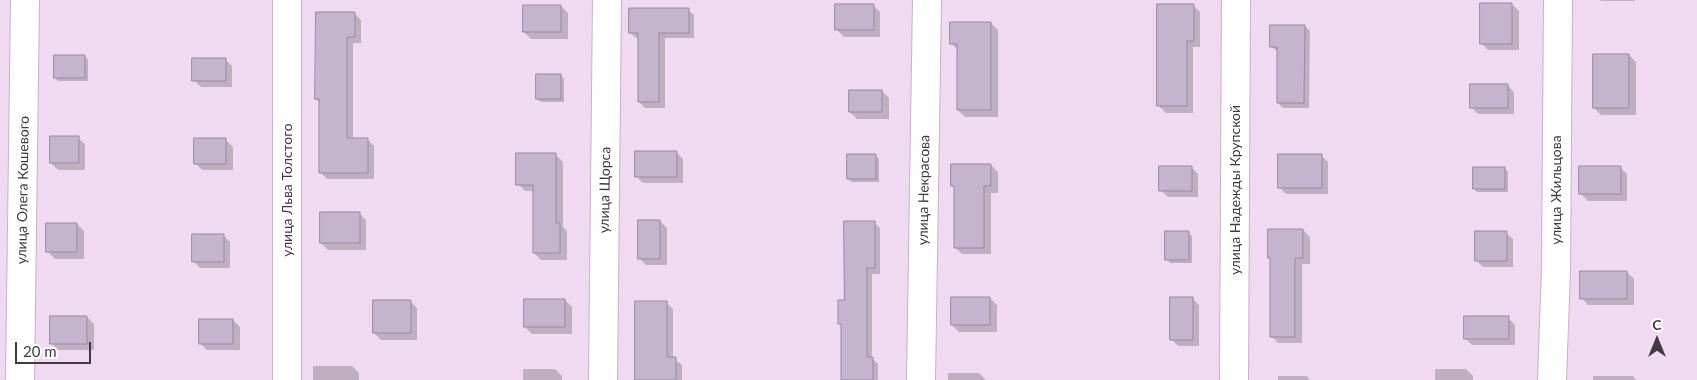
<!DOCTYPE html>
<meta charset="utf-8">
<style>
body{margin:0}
#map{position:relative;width:1697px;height:380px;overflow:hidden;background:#f0daf2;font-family:Lato,sans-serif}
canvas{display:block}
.north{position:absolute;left:1632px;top:315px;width:50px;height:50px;-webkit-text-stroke:4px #fff;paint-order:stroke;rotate:0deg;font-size:14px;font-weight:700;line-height:20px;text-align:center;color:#423942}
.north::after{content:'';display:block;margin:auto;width:18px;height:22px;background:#423942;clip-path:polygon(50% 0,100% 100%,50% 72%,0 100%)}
.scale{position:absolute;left:15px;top:342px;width:76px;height:22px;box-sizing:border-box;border:2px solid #423942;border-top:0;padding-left:6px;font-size:15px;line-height:18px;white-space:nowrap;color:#423942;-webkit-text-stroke:4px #fff;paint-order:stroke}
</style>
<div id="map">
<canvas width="1697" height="380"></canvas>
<div class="north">С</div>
<div class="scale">20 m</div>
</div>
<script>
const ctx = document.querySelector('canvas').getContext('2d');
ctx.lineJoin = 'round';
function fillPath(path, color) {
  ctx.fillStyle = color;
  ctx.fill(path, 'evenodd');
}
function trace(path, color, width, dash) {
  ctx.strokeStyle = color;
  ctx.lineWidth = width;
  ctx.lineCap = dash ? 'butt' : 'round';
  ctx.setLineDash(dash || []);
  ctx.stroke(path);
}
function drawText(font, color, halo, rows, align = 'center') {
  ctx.font = font + ' Lato,sans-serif';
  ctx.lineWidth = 4.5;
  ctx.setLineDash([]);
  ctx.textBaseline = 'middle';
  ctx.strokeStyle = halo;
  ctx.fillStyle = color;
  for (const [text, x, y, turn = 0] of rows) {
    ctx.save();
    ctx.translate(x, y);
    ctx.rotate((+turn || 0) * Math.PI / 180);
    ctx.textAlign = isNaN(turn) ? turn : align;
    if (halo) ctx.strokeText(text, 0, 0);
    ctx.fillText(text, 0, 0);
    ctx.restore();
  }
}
const shadow = new Path2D(`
 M 1600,0 L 1635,0 L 1635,1 L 1601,1 Z
 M 1512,4 L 1519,11 L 1519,50 L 1488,50 L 1481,43 Z
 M 873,5 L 880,12 L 880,37 L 844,37 L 837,30 Z
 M 1193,5 L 1200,12 L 1200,47 L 1193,47 L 1193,113 L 1166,113 L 1159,106 Z
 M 561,6 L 568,13 L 568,39 L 531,39 L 524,32 Z
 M 688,9 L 694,15 L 694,38 L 665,38 L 665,108 L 645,108 L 639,102 L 639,38 L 636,38 L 630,33 Z
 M 354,13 L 361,20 L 361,43 L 353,43 L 353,139 L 367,139 L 374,146 L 374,179 L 327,179 L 320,172 L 320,103 L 316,99 Z
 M 991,23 L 998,30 L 998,117 L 965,117 L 958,110 L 958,50 L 951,43 Z
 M 1305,26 L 1310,31 L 1309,108 L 1283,108 L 1278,103 L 1278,52 L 1271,46 Z
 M 1629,55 L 1636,62 L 1636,115 L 1601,115 L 1594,108 Z
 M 85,56 L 88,60 L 88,81 L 58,81 L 55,78 Z
 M 225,59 L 232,66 L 232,87 L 201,87 L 194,80 Z
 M 561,75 L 564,79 L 564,102 L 541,102 L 537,99 Z
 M 1507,85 L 1514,92 L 1514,114 L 1478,114 L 1471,107 Z
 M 882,91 L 889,98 L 889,119 L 857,119 L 850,112 Z
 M 78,138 L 85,144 L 85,170 L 58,170 L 51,163 Z
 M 226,140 L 233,147 L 233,170 L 202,170 L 195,163 Z
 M 676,152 L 683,159 L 683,183 L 643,183 L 636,176 Z
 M 556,155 L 563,162 L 563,227 L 567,231 L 567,260 L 541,260 L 534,253 L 534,191 L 525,191 L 518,184 Z
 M 875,155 L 879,159 L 879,182 L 852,182 L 848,179 Z
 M 1321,155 L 1328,162 L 1328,194 L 1286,194 L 1279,187 Z
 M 991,165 L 998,172 L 998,193 L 991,193 L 991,254 L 962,254 L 955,247 L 955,189 L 952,186 Z
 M 1191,167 L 1198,174 L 1198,197 L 1168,197 L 1161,190 Z
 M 1620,167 L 1627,174 L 1627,201 L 1588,201 L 1581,194 Z
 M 1505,168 L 1508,172 L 1508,192 L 1477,192 L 1474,189 Z
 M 359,213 L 366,220 L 366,250 L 328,250 L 321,243 Z
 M 660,221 L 667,228 L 667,265 L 646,265 L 639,258 Z
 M 874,222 L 880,228 L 880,274 L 872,274 L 872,358 L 878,364 L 878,380 L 843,380 L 843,326 L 840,324 Z
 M 77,224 L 84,231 L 84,259 L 55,259 L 48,252 Z
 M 1303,230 L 1310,237 L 1310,264 L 1302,264 L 1302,343 L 1278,343 L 1271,336 L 1271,259 L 1269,257 Z
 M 1188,233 L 1192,236 L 1192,263 L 1170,263 L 1167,259 Z
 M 1506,233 L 1513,239 L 1513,267 L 1483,267 L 1476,260 Z
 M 223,235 L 230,242 L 230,268 L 200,268 L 193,261 Z
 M 1627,272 L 1634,279 L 1634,305 L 1588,305 L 1582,298 Z
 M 990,298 L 997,305 L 997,332 L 959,332 L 952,325 Z
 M 1192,298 L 1199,305 L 1199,346 L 1178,346 L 1171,339 Z
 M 565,300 L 572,307 L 572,334 L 532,334 L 525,327 Z
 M 410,301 L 417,308 L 417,340 L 381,340 L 374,333 Z
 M 666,302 L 673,309 L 673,358 L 682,365 L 682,380 L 636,380 Z
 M 87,317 L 94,324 L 94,350 L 58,350 L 51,343 Z
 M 1508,318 L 1515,325 L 1515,345 L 1472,345 L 1465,338 Z
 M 233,320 L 240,327 L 240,350 L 207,350 L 200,343 Z
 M 313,366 L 352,366 L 359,373 L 359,380 L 313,380 Z
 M 523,369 L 555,369 L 562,376 L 562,380 L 523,380 Z
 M 1435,369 L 1466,369 L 1473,376 L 1473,380 L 1435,380 Z
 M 948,373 L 979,373 L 986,380 L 948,380 Z
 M 1278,376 L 1307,376 L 1310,380 L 1278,380 Z
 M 1593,376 L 1633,376 L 1636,380 L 1593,380 Z`);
const building = new Path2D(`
 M 1480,3 L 1512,3 L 1512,44 L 1480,44 Z
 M 835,4 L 874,4 L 874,30 L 835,30 Z
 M 1157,4 L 1194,4 L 1194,41 L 1187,41 L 1187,106 L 1157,106 Z
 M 523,5 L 561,5 L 561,32 L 523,32 Z
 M 629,8 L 689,8 L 689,33 L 659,33 L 659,102 L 638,102 L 638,33 L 629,33 Z
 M 316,12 L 355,12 L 355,37 L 347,37 L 347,138 L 368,138 L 368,173 L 319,173 L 319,99 L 315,99 Z
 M 950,22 L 991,22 L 991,110 L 957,110 L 957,44 L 950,44 Z
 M 1270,25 L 1305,25 L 1304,103 L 1277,103 L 1277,47 L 1270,47 Z
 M 1593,54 L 1629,54 L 1629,108 L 1593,108 Z
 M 54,55 L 85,55 L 85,78 L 54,78 Z
 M 192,58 L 226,58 L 226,81 L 192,81 Z
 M 536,74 L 561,74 L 561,99 L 536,99 Z
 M 1470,84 L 1508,84 L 1508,108 L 1470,108 Z
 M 849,90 L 882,90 L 882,112 L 849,112 Z
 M 50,136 L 79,136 L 79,163 L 50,163 Z
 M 194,138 L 226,138 L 226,164 L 194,164 Z
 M 635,151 L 677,151 L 677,177 L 635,177 Z
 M 516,153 L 556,153 L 556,223 L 560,223 L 560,253 L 533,253 L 533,185 L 516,185 Z
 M 847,154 L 876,154 L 876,179 L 847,179 Z
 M 1278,154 L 1322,154 L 1322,188 L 1278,188 Z
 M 951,164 L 991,164 L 991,186 L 984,186 L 984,248 L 954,248 L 954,186 L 951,186 Z
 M 1159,166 L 1192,166 L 1192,191 L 1159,191 Z
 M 1579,166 L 1621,166 L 1621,194 L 1579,194 Z
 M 1473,167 L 1505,167 L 1505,189 L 1473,189 Z
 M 320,212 L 360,212 L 360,243 L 320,243 Z
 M 638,220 L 660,220 L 660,259 L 638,259 Z
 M 844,221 L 875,221 L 875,268 L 867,268 L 867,357 L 873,357 L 873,380 L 841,380 L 841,324 L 838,324 L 838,300 L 844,300 Z
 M 46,223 L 77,223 L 77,252 L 46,252 Z
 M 1268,229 L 1303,229 L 1303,258 L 1295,258 L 1295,337 L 1270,337 L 1270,258 L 1268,258 Z
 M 1165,231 L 1189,231 L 1189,260 L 1165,260 Z
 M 1475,231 L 1507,231 L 1507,261 L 1475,261 Z
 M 192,234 L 224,234 L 224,262 L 192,262 Z
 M 1580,271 L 1627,271 L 1627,299 L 1580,299 Z
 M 951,297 L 990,297 L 990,325 L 951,325 Z
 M 1170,297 L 1193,297 L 1193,340 L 1170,340 Z
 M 524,299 L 565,299 L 565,327 L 524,327 Z
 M 373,300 L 411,300 L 411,333 L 373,333 Z
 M 635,301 L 667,301 L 667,357 L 676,357 L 676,380 L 635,380 Z
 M 50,316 L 87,316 L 87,344 L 50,344 Z
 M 1464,316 L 1509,316 L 1509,339 L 1464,339 Z
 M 199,319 L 233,319 L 233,344 L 199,344 Z`);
const minor = new Path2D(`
 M 287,0 L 287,380
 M 20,380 L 25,0
 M 603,380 L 607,0
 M 921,380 L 927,0
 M 1234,380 L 1236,0
 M 1552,380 L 1556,270 L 1558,0`);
const streetNames = [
 ["улица Олега Кошевого",23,190,-89],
 ["улица Льва Толстого",287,190,-90],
 ["улица Щорса",605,190,-89],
 ["улица Некрасова",924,190,-89],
 ["улица Надежды Крупской",1235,190,-90],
 ["улица Жильцова",1556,190,-90]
];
fillPath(shadow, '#0003');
fillPath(building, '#c5b4ce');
trace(building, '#9a89a2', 1);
trace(minor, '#c7b2c9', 30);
trace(minor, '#fff', 28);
drawText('14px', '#423942', '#fff', streetNames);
</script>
